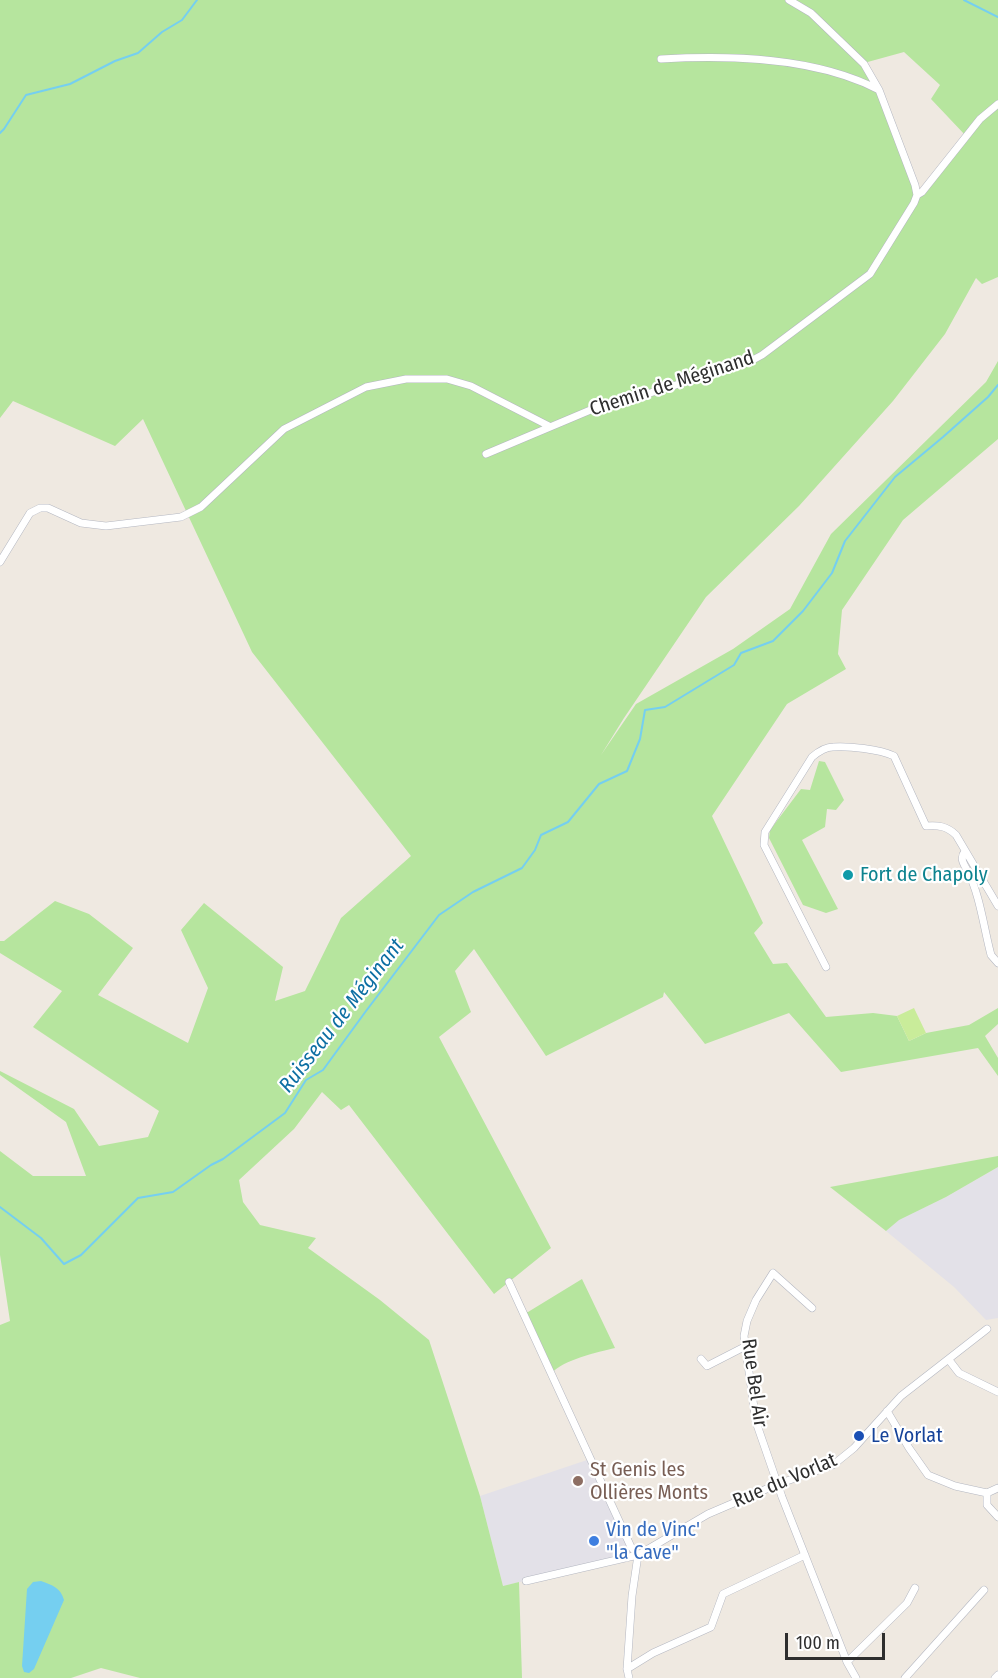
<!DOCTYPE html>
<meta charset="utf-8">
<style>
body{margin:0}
#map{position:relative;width:998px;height:1678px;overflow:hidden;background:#efe9e1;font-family:"Fira Sans Condensed",sans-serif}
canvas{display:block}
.scale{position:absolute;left:785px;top:1633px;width:100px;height:27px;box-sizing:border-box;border:3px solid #2e2e2e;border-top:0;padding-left:8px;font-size:18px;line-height:21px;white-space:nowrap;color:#2e2e2e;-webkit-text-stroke:4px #fff;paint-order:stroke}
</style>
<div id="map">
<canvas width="998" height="1678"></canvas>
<div class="scale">100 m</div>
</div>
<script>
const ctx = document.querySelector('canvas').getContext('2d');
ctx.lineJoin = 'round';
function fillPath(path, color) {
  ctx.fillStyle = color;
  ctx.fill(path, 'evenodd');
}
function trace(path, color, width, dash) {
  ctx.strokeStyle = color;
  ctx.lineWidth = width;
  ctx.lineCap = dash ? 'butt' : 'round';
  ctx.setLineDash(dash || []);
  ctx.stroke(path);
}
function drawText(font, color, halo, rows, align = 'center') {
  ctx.font = font + ' "Fira Sans Condensed",sans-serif';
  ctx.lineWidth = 4.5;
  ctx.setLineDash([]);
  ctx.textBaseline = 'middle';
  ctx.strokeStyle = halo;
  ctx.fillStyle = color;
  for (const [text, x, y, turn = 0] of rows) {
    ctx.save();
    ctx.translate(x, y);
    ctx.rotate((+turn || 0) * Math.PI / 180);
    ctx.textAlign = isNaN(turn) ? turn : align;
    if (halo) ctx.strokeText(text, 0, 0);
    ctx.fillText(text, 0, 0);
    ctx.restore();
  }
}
const industrial = new Path2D(`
 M 998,1167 L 998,1318 L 986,1320 L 954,1287 L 886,1231 L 898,1220 L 946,1197 Z
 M 590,1459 L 638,1555 L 503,1586 L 480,1496 Z`);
const green = new Path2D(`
 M 0,0 L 998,0 L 998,277 L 982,284 L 976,278 L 945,334 L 893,401 L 799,506 L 706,597 L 624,718 L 601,755 L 636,704 L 733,649 L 790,609 L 831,534 L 986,382 L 998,361 L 998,439 L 903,520 L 842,610 L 838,654 L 846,669 L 787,704 L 712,816 L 763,923 L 754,933 L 773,964 L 787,963 L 826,1017 L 873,1013 L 897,1016 L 909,1041 L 926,1033 L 969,1025 L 998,1008 L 998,1024 L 985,1036 L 998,1058 L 998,1076 L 978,1048 L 841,1072 L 789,1013 L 705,1044 L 664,992 L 663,997 L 546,1056 L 474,949 L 455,971 L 471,1012 L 439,1037 L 551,1248 L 494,1294 L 349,1105 L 341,1110 L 322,1092 L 294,1129 L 239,1180 L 243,1202 L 260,1225 L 316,1238 L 308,1248 L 380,1300 L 429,1340 L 480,1496 L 503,1586 L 519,1582 L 522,1678 L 140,1678 L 101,1668 L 71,1678 L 0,1678 L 0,1325 L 10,1321 L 0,1255 L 0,1151 L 33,1176 L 86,1176 L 66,1122 L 0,1075 L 0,1071 L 74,1109 L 99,1146 L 148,1137 L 159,1111 L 33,1027 L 62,991 L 0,953 L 0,941 L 4,941 L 55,901 L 89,914 L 133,948 L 98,995 L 188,1043 L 208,988 L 181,930 L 204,903 L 283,967 L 275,1001 L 305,991 L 341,918 L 411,856 L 252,652 L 143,419 L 115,446 L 13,401 L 0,418 ZM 904,52 L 940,85 L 931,99 L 966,136 L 917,195 L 879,90 L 864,63 Z
 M 819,761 L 825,762 L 844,800 L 836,810 L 827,809 L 825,827 L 802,840 L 838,909 L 826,913 L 803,905 L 769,838 L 770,830 L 801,789 L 810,790 Z
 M 998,1156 L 998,1167 L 946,1197 L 899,1220 L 886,1231 L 830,1187 Z
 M 582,1279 L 615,1348 C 598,1352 562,1360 551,1374 L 522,1310 L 528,1312 Z`);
const pitch = new Path2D(`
 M 914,1008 L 926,1033 L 909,1041 L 897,1016 Z`);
const water = new Path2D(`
 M 41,1581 C 52,1585 61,1588 64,1600 L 34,1669 L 29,1673 L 24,1672 L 22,1666 L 27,1589 L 33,1582 Z`);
const stream = new Path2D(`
 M 964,0 L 998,17
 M 0,133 L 4,129 L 26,95 L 70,84 L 115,61 L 138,53 L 162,32 L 182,20 L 197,0
 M 0,1207 L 41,1238 L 64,1264 L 81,1255 L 138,1198 L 173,1192 L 211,1165 L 223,1159 L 285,1113 L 306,1080 L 323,1070 L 366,1011 L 439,915 L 473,892 L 522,868 L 535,850 L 541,835 L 568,822 L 599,784 L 627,771 L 640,739 L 645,710 L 665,707 L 734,665 L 741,653 L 773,641 L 803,611 L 832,573 L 845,541 L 895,477 L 943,437 L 988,397 L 998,385`);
const minor = new Path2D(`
 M 661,59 C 731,55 816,57 879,90
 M 917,195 L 922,192 L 980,119 L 998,104
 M 486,454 L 600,406 L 631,399 L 749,362 L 762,355 L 870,274 L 914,203 L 917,195 L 915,185 L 879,90 L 864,64 L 811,13 L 789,0
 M 0,562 L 30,513 L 40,508 L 48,508 L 81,523 L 106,526 L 181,517 L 201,507 L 284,429 L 366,387 L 406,379 L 447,379 L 471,386 L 549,426
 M 965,851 C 959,859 964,864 968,872 C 980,895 984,929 991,955 L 998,963
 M 826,967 L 764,845 L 765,832 L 812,757 C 818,752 825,747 833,747 C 849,746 879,749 894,756 L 926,826 C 938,825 947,826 956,835 L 998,906
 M 509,1282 L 631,1547 L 638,1555 L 632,1596 L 627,1669 L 629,1678
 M 812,1308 L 773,1273 L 756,1300 L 747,1321 L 744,1336 L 756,1422 L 782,1497 L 847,1662 L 856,1678
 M 701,1359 L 707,1366 L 746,1346
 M 949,1360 L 959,1373 L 998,1392
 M 887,1411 L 909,1448 L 928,1475 L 955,1486 L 987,1493 L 998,1488
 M 987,1493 L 987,1505 L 998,1517
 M 526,1581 L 638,1555 L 708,1514 L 778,1484 L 833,1465 L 854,1448 L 901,1396 L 987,1329
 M 847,1662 L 907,1603 L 915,1588
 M 627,1669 L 653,1653 L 711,1627 L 723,1594 L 805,1555
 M 905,1678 L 984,1590
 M 995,1678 L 998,1675`);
const markers = [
 [848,875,6,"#0f9aa8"],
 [859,1436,6,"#1a4fb4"],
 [578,1481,6,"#8d6e63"],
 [594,1541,6,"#3f7fe0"]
];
const streetNames = [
 ["Chemin de Méginand",672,384,-18],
 ["Rue Bel Air",754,1383,82],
 ["Rue du Vorlat",785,1481,-23]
];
const cultureNames = [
 ["Fort de Chapoly",860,875]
];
const transitNames = [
 ["Le Vorlat",871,1436]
];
const educationNames = [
 ["St Genis les",590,1470],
 ["Ollières Monts",590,1493]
];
const shopNames = [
 ["Vin de Vinc'",606,1530],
 ["\"la Cave\"",606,1553]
];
const waterNames = [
 ["Ruisseau de Méginant",342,1016,-52]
];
fillPath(industrial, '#e3e1e8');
fillPath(green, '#b6e59e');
fillPath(pitch, '#c9ec9a');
fillPath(water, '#75cff0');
trace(stream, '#75cff0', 2);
trace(minor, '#b4b7c1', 8);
trace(minor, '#fff', 7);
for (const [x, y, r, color] of markers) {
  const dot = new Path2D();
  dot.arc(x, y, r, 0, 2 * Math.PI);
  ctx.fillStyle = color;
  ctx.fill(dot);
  trace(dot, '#fff', 2);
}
drawText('20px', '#2e2e2e', '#fff', streetNames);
drawText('20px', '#0d838f', '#fff', cultureNames, 'left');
drawText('20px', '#164399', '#fff', transitNames, 'left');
drawText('20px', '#785e54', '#fff', educationNames, 'left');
drawText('20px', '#366cbe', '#fff', shopNames, 'left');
drawText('italic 21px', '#0d6fa3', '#fff', waterNames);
</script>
